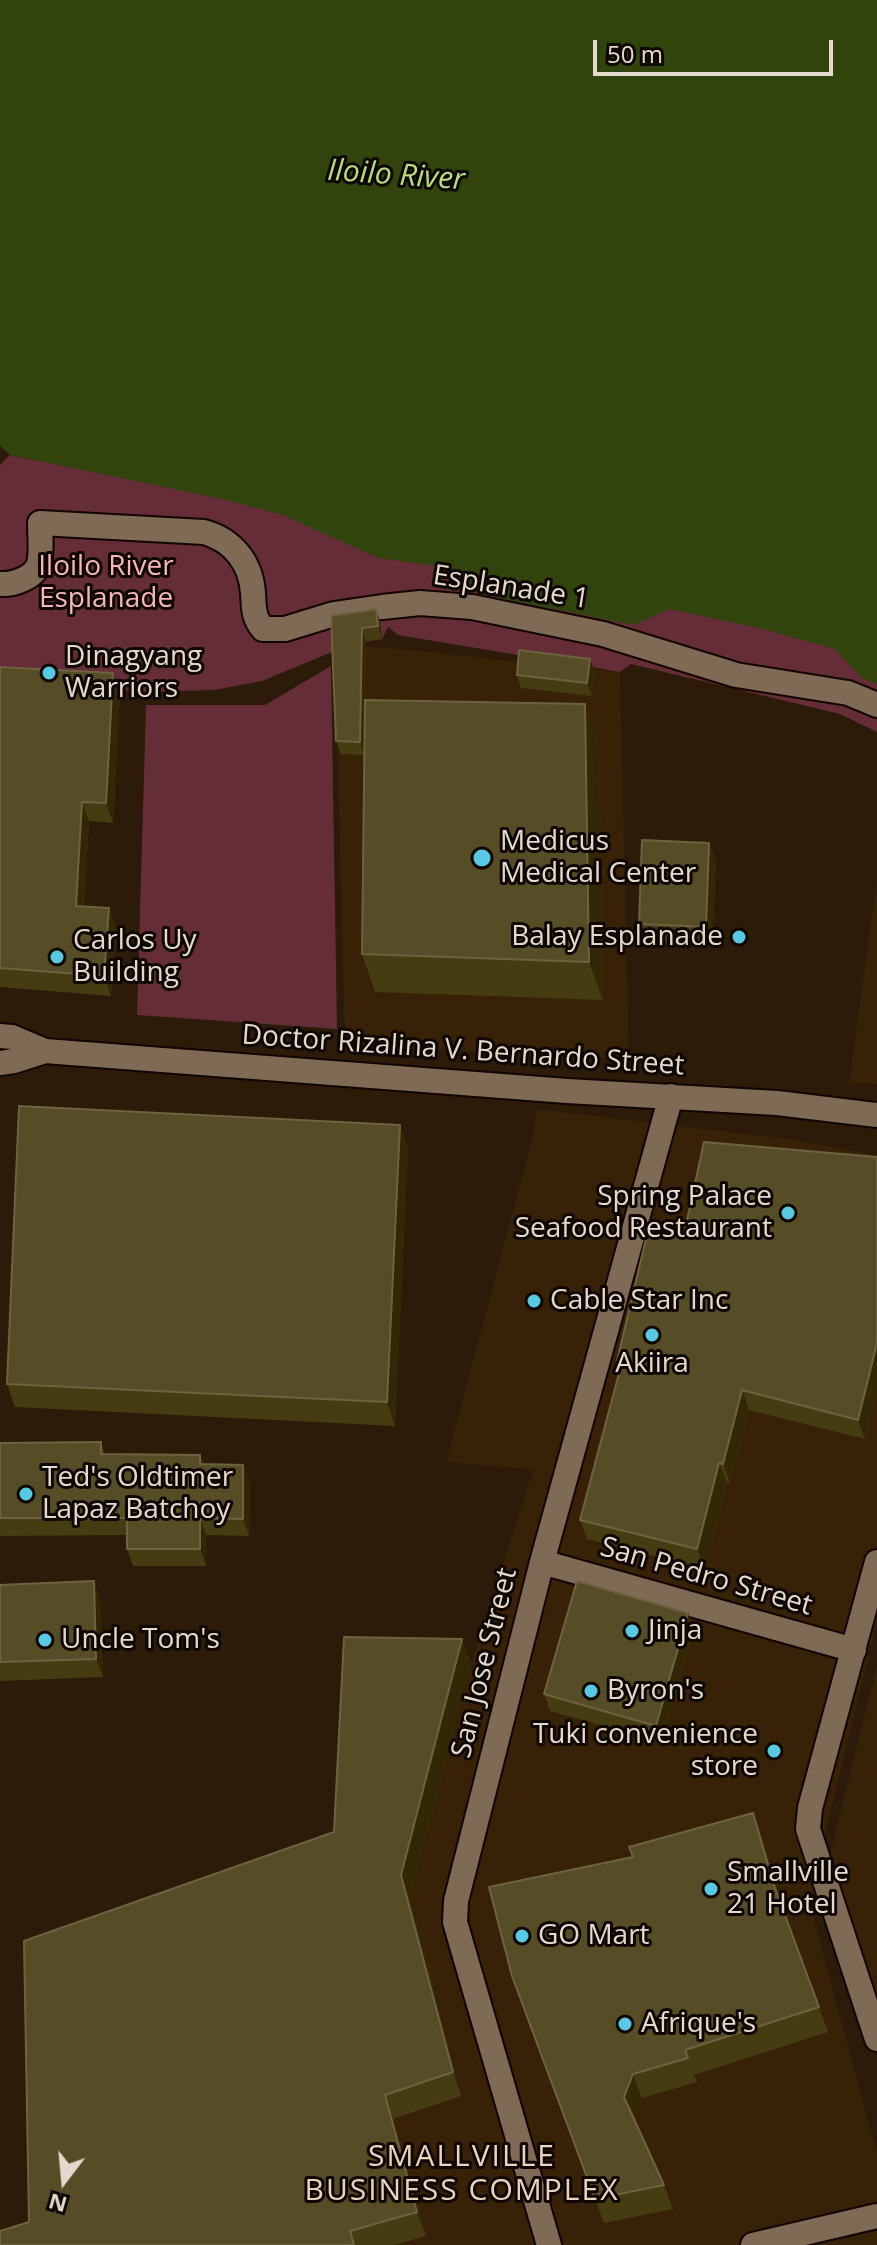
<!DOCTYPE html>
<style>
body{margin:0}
#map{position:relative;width:877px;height:2245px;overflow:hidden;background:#2b1b08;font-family:"Open Sans",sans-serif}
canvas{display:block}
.north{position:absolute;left:24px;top:2141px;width:80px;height:80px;-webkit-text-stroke:6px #0e0702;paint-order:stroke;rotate:196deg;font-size:22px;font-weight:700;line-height:32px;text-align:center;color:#e5d9ce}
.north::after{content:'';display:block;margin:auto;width:28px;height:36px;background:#e5d9ce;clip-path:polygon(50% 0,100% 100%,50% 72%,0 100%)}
.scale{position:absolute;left:593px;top:40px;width:240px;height:36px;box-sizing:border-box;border:4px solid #e5d9ce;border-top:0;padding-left:10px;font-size:24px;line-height:28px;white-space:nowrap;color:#e5d9ce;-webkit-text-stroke:6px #0e0702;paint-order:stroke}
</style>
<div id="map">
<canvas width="877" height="2245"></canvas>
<div class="north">N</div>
<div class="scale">50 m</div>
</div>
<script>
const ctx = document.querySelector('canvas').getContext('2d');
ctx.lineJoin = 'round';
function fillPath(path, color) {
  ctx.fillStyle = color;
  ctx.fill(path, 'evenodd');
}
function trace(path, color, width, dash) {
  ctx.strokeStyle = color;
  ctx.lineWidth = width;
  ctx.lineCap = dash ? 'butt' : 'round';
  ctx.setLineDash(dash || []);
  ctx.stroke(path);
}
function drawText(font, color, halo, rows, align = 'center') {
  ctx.font = font + ' "Open Sans",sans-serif';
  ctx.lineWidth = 6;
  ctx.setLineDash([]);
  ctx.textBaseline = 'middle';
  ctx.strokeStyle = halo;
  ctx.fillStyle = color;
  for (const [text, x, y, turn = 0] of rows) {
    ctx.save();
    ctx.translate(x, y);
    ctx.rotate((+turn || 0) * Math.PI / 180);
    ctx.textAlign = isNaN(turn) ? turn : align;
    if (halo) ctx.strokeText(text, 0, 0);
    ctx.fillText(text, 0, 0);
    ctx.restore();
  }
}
const built = new Path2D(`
 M 369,646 L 620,672 L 629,1059 L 345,1045 L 335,654 Z
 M 877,878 L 877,1084 L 849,1083 Z
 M 536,1109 L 788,1139 L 877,1155 L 877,1620 L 809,1902 L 877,2153 L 877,2245 L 0,2245 L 324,2142 L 410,1899 L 471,1663 L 533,1470 L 446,1462 L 533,1136 Z
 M 877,1666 L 877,1997 L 830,1855 Z`);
const green = new Path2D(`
 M 71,444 L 877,639 L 877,732 L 840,714 L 631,664 L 620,672 L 398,635 L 388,627 L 382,639 L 349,645 L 262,681 L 214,690 L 151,692 L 0,683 L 0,465 L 10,455 L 33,460 Z
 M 331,666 L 337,1029 L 137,1015 L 146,705 L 265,705 Z`);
const water = new Path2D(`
 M 0,0 L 877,0 L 877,685 L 861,677 L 835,649 L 759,628 L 669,609 L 634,625 L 478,594 L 437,566 L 378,558 L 283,515 L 222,499 L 10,455 L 0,446 Z`);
const minor = new Path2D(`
 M 0,584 C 13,585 34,578 39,564 C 42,553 40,535 40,523 L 204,532 C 233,540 251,563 253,593 C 254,608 253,617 263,629 L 285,629 L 334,614 L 382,607 L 420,603 L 472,607 L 603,634 L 736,675 L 848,693 L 877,705
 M 0,1036 L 12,1037 L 45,1051 L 567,1091 L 777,1103 L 877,1115
 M 0,1063 L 14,1061 L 45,1051
 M 542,1562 L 854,1650
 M 877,1562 L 810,1808 L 808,1829 L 877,2039
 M 549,2245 L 455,1922 L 456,1901 L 542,1562 L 671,1096
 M 753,2245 L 877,2216`);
const wall = new Path2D(`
 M 376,609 L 380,622 L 382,639 L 366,641 L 365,700 L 599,742 L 603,1000 L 375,992 L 362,954 L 364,755 L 341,754 L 336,741 L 331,616 Z
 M 590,659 L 595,672 L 592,696 L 521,688 L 517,675 Z
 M 0,667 L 120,692 L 113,823 L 89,821 L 84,907 L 116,928 L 111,996 L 0,987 Z
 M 709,843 L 716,862 L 712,945 L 646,942 L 639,924 Z
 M 400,1125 L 408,1148 L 395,1426 L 15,1407 L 7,1384 Z
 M 877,1157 L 877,1391 L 865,1439 L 749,1410 L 730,1483 L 727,1482 L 705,1569 L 587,1539 L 580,1520 L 620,1370 L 617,1361 L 684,1234 Z
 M 101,1442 L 105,1454 L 200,1455 L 203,1464 L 250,1482 L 249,1536 L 206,1535 L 206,1566 L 133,1566 L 127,1549 L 127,1535 L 0,1536 L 0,1443 Z
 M 0,1585 L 100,1600 L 103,1677 L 0,1681 Z
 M 688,1613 L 694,1629 L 662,1742 L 550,1711 L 544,1694 Z
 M 462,1639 L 471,1663 L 410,1899 L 461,2096 L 393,2119 L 426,2236 L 394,2245 L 0,2245 L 29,2222 L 334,1832 Z
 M 762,1837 L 784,1912 L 828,2032 L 694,2075 L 697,2082 L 642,2098 L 634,2118 L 664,2185 L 673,2209 L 604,2223 L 512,1976 Z`);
const shadedWall = new Path2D(`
 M 376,609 L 380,622 L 382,639 L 378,626 Z
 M 362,628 L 366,641 L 364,755 L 360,742 Z
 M 590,659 L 595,672 L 592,696 L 587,683 Z
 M 113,673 L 120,692 L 113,823 L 106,803 Z
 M 585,704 L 599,742 L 603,1000 L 589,962 Z
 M 82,802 L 89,821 L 83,925 L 76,906 Z
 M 709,843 L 716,862 L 712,945 L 706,927 Z
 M 109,908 L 116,928 L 111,996 L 104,976 Z
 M 400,1125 L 408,1148 L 395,1426 L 387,1402 Z
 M 877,1343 L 877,1391 L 865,1439 L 858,1420 Z
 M 742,1390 L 749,1410 L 730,1483 L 723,1464 Z
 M 719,1463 L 727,1482 L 705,1569 L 697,1549 Z
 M 243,1465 L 250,1482 L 249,1536 L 243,1519 Z
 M 200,1518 L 206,1535 L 206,1566 L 200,1549 Z
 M 94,1581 L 100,1600 L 103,1677 L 96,1659 Z
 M 688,1613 L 694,1629 L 662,1742 L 656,1726 Z
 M 462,1639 L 471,1663 L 410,1899 L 461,2096 L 453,2072 L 401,1875 Z
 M 753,1813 L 762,1837 L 784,1913 L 775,1888 Z
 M 633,2074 L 642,2098 L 633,2121 L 624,2097 Z
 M 385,2095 L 393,2119 L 426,2236 L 417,2212 Z`);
const building = new Path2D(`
 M 376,609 L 378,626 L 362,628 L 360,742 L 336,741 L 331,616 Z
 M 519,650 L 590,659 L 587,683 L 517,675 Z
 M 0,667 L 113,673 L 106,803 L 82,802 L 76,906 L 109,908 L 104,976 L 0,968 Z
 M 365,700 L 585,704 L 589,962 L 362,954 Z
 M 642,840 L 709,843 L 706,927 L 639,924 Z
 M 19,1106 L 400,1125 L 387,1402 L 7,1384 Z
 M 704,1142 L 877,1157 L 877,1343 L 858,1420 L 742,1390 L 723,1464 L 719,1463 L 697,1549 L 580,1520 L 622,1362 L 617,1361 L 649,1226 L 684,1234 Z
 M 101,1442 L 101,1454 L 200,1455 L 200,1464 L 243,1465 L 243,1519 L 200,1518 L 200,1549 L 127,1549 L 127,1518 L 0,1518 L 0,1443 Z
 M 94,1581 L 96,1659 L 0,1662 L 0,1585 Z
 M 577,1581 L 688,1613 L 656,1726 L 544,1694 Z
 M 344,1637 L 462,1639 L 401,1875 L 453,2072 L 385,2095 L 417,2212 L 350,2231 L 354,2245 L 0,2245 L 0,2231 L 29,2222 L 24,1941 L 334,1832 Z
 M 753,1813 L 775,1888 L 819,2007 L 685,2050 L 688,2058 L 633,2074 L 624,2097 L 664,2185 L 595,2199 L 512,1976 L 489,1887 L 633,1857 L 629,1847 Z`);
const markers = [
 [49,673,8,"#58c9e3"],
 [482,858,10,"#58c9e3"],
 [739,937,8,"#58c9e3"],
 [57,957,8,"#58c9e3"],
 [788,1213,8,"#58c9e3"],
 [534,1301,8,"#58c9e3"],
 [652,1335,8,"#58c9e3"],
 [26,1494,8,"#58c9e3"],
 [632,1631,8,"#58c9e3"],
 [45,1640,8,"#58c9e3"],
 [591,1691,8,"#58c9e3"],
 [774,1751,8,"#58c9e3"],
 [711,1889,8,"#58c9e3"],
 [522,1936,8,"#58c9e3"],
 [625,2024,8,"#58c9e3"]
];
const parkNames = [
 ["Iloilo River",106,567],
 ["Esplanade",106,599]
];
const streetNames = [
 ["Esplanade 1",511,588,9],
 ["Doctor Rizalina V. Bernardo Street",463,1051,4],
 ["San Pedro Street",706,1577,16],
 ["San Jose Street",485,1663,-76]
];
const poiNames = [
 ["Dinagyang",65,657],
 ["Warriors",65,689],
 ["Medicus",500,842],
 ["Medical Center",500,874],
 ["Balay Esplanade",723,937,"right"],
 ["Carlos Uy",73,941],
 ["Building",73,973],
 ["Spring Palace",772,1197,"right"],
 ["Seafood Restaurant",772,1229,"right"],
 ["Cable Star Inc",550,1301],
 ["Akiira",652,1364,"center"],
 ["Ted's Oldtimer",42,1478],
 ["Lapaz Batchoy",42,1510],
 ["Jinja",648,1631],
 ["Uncle Tom's",61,1640],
 ["Byron's",607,1691],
 ["Tuki convenience",758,1735,"right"],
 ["store",758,1767,"right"],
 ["Smallville",727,1873],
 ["21 Hotel",727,1905],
 ["GO Mart",538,1936],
 ["Afrique's",641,2024]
];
const waterNames = [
 ["Iloilo River",396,176,4]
];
const neighbourhoodNames = [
 ["SMALLVILLE",462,2157],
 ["BUSINESS COMPLEX",462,2191]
];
fillPath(built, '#372208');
fillPath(green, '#642d38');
fillPath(water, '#31440e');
trace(minor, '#130500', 28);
trace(minor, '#7e6a55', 24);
fillPath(wall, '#453c12');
fillPath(shadedWall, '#332806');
fillPath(building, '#564d26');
trace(building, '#6d6341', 2);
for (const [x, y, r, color] of markers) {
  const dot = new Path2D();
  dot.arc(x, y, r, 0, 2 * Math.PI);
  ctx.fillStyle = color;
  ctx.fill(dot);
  trace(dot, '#0e0702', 3);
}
drawText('28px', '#f7b4be', '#0e0702', parkNames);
drawText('28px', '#e5d9ce', '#0e0702', streetNames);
drawText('28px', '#e5d9ce', '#0e0702', poiNames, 'left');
drawText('italic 30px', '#b7de7d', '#0e0702', waterNames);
ctx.letterSpacing = '2px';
drawText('30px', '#ebd4bd', '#0e0702', neighbourhoodNames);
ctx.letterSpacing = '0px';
</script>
